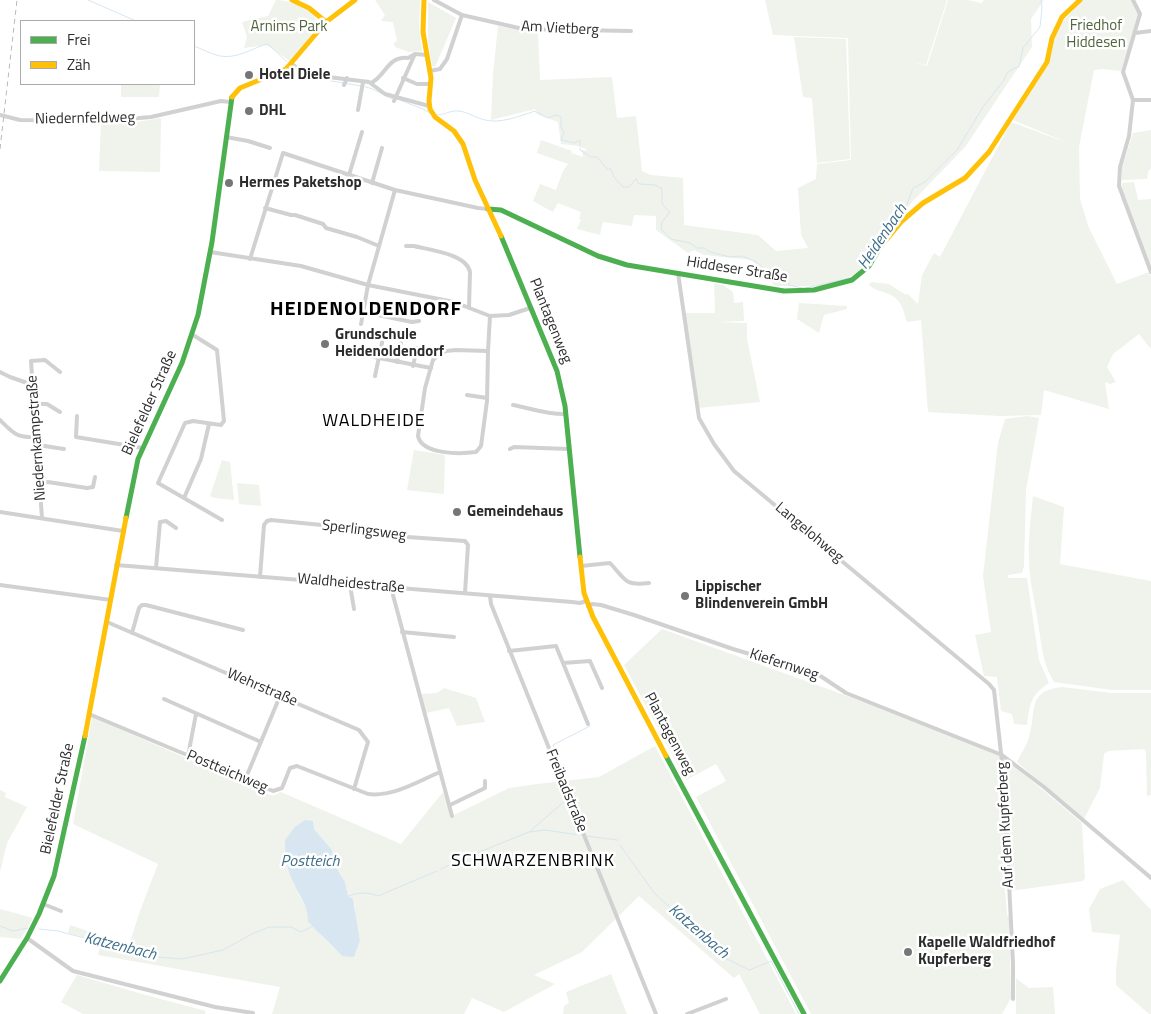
<!DOCTYPE html>
<meta charset="utf-8">
<style>
body{margin:0}
#map{position:relative;width:1151px;height:1014px;overflow:hidden;background:#fff;font-family:"Titillium Web",sans-serif}
canvas{display:block}
.legend{position:absolute;left:20px;top:20px;width:175px;height:65px;box-sizing:border-box;background:#fff;border:1px solid #ababab;margin:0;padding:6px 9px;list-style:none;font-size:15px;color:#2c2c2c}
.legend li{display:flex;align-items:center;gap:10px;height:25px}
.legend b{width:25px;border:1px solid #ababab}
</style>
<div id="map">
<canvas width="1151" height="1014"></canvas>
<ul class="legend">
<li><b style="height:6px;background:#4caf50"></b>Frei</li>
<li><b style="height:6px;background:#ffc107"></b>Zäh</li>
</ul>
</div>
<script>
const ctx = document.querySelector('canvas').getContext('2d');
ctx.lineJoin = 'round';
function fillPath(path, color) {
  ctx.fillStyle = color;
  ctx.fill(path, 'evenodd');
}
function trace(path, color, width, dash) {
  ctx.strokeStyle = color;
  ctx.lineWidth = width;
  ctx.lineCap = dash ? 'butt' : 'round';
  ctx.setLineDash(dash || []);
  ctx.stroke(path);
}
function drawText(font, color, halo, rows, align = 'center') {
  ctx.font = font + ' "Titillium Web",sans-serif';
  ctx.lineWidth = 5;
  ctx.setLineDash([]);
  ctx.textBaseline = 'middle';
  ctx.strokeStyle = halo;
  ctx.fillStyle = color;
  for (const [text, x, y, turn = 0] of rows) {
    ctx.save();
    ctx.translate(x, y);
    ctx.rotate((+turn || 0) * Math.PI / 180);
    ctx.textAlign = isNaN(turn) ? turn : align;
    if (halo) ctx.strokeText(text, 0, 0);
    ctx.fillText(text, 0, 0);
    ctx.restore();
  }
}
const green = new Path2D(`
 M 276,0 C 288,0 296,4 306,9 C 332,23 302,47 291,62 L 267,45 L 244,48 L 247,37 L 242,22 L 268,16 Z
 M 375,0 L 420,0 L 419,28 L 422,51 L 409,52 L 395,47 L 394,43 L 397,41 L 393,22 L 381,21 L 385,15 Z
 M 765,0 L 947,0 L 926,65 L 910,61 L 927,66 L 948,0 L 968,0 L 981,3 L 984,0 L 1044,0 L 1031,19 L 1032,47 L 965,147 L 911,203 L 857,274 L 821,286 L 775,286 L 752,260 L 704,255 L 694,250 L 688,253 L 656,230 L 656,216 L 634,215 L 632,226 L 603,222 L 600,235 L 577,229 L 581,219 L 579,219 L 581,212 L 558,203 L 553,212 L 533,201 L 540,184 L 556,190 L 563,171 L 568,164 L 537,153 L 541,140 L 572,151 L 570,158 L 572,153 L 583,157 L 582,149 L 586,151 L 586,149 L 578,146 L 561,144 L 558,122 L 539,115 L 535,112 L 537,111 L 535,109 L 491,120 L 493,74 L 498,26 L 518,30 L 538,32 L 540,80 L 612,77 L 617,118 L 636,116 L 642,171 L 651,175 L 683,178 L 684,225 L 758,235 L 776,251 L 808,248 L 801,235 L 798,188 L 816,179 L 817,164 L 851,160 L 848,38 L 773,35 Z
 M 1082,0 L 1131,0 L 1136,7 L 1138,15 L 1121,71 L 1102,69 L 1094,70 L 1079,147 L 1080,199 L 1089,228 L 1117,284 L 1149,272 L 1151,277 L 1151,349 L 1139,334 L 1113,354 L 1107,367 L 1116,382 L 1110,384 L 1105,382 L 1109,409 L 1044,390 L 1041,415 L 1000,416 L 928,412 L 921,320 L 907,322 C 902,306 901,297 883,292 C 877,290 873,289 869,285 L 871,282 L 889,284 L 906,295 L 907,293 L 918,304 L 922,275 L 934,253 L 940,257 L 1011,122 L 1068,143 L 1013,120 L 1049,62 L 1054,37 L 1060,25 Z
 M 428,2 L 456,18 L 435,67 L 432,66 L 428,40 Z
 M 794,37 L 846,39 L 850,159 L 817,163 L 812,98 L 803,97 Z
 M 121,84 L 160,84 L 159,97 L 121,97 Z
 M 161,118 L 160,172 L 99,171 L 101,123 L 131,123 Z
 M 1151,130 L 1151,168 L 1148,172 L 1147,179 L 1122,180 L 1122,167 L 1133,133 Z
 M 1134,182 L 1138,200 L 1151,199 L 1151,267 L 1122,193 L 1122,183 Z
 M 714,283 L 723,285 L 733,292 L 734,303 L 743,302 L 744,321 L 716,322 L 747,323 L 747,339 L 760,402 L 698,408 L 685,313 L 715,313 Z
 M 799,303 L 847,306 L 847,309 L 824,315 L 819,333 L 797,319 Z
 M 1027,416 L 1039,418 L 1026,490 L 1024,566 L 1022,573 L 1008,575 L 1008,578 L 1027,578 L 1039,660 L 1049,683 C 1030,696 1030,703 1027,725 L 1014,724 L 1012,714 L 1001,711 L 997,677 L 984,676 L 975,635 L 991,632 L 983,576 L 998,443 L 1005,419 Z
 M 414,450 L 445,455 L 444,494 L 407,490 Z
 M 222,460 L 230,462 L 234,500 L 215,498 L 210,496 Z
 M 237,483 L 259,485 L 261,506 L 239,504 Z
 M 1033,496 L 1064,507 L 1060,564 L 1151,581 L 1151,690 L 1112,690 L 1054,682 C 1042,662 1042,646 1038,623 C 1035,601 1029,580 1029,558 C 1028,537 1031,517 1033,496 Z
 M 662,629 L 930,726 L 1006,759 L 1082,823 L 1085,878 L 1083,881 L 1010,891 L 1010,865 L 1003,865 L 1007,915 L 1009,917 L 1011,998 L 1002,1014 L 811,1014 L 696,797 L 726,781 L 716,764 L 686,780 L 624,665 Z
 M 1062,687 L 1112,693 L 1151,693 L 1151,795 L 1147,796 L 1146,752 L 1144,749 L 1108,751 L 1104,754 L 1100,788 L 1084,819 L 1017,762 C 1021,754 1027,745 1029,737 C 1037,711 1026,691 1062,687 Z
 M 444,688 L 476,698 L 485,722 L 457,726 L 449,708 L 426,713 L 421,694 L 437,693 Z
 M 92,717 L 273,796 L 281,792 L 401,844 L 443,792 L 452,816 L 509,788 L 537,784 L 599,777 L 655,746 L 796,1014 L 760,1014 L 739,974 L 734,978 L 639,896 L 582,952 L 534,975 L 555,984 L 504,1012 L 472,998 L 464,1014 L 272,1014 L 280,987 L 98,955 L 101,942 L 68,933 L 70,925 L 129,945 L 140,911 L 158,864 L 73,824 ZM 314,829 L 332,850 L 334,864 L 345,882 L 348,896 L 355,906 L 355,914 L 360,941 L 356,952 L 352,956 L 342,956 C 335,947 327,941 319,933 C 315,930 312,925 308,922 L 309,913 L 293,883 Z
 M 0,790 L 6,793 L 5,797 L 27,807 L 7,843 L 0,872 Z
 M 1123,880 L 1151,910 L 1151,1014 L 1149,1014 L 1116,985 L 1116,969 L 1120,935 L 1092,932 L 1089,909 L 1100,889 Z
 M 0,909 L 33,918 L 21,939 L 0,937 Z
 M 611,974 L 627,1014 L 563,1014 L 564,1006 L 569,1003 L 566,992 Z
 M 77,975 L 142,994 L 206,1011 L 205,1014 L 83,1014 L 61,1002 Z
 M 1016,978 L 1029,988 L 1053,987 L 1055,1014 L 1016,1014 Z`);
const water = new Path2D(`
 M 305,820 L 313,821 L 314,829 L 332,850 L 334,864 L 345,882 L 348,896 L 353,899 L 360,941 L 354,957 L 342,956 C 334,947 328,941 319,933 C 315,930 312,925 308,922 C 309,906 299,896 293,882 C 287,869 285,855 285,840 L 295,827 Z`);
const stream = new Path2D(`
 M 88,0 L 136,21
 M 194,46 C 202,49 211,54 220,56 C 236,59 252,49 266,44 L 269,45 L 287,62
 M 314,78 L 361,86
 M 365,87 C 375,88 383,96 393,99
 M 397,99 L 423,109 L 430,113
 M 436,115 C 444,115 451,110 459,111 C 468,112 476,118 485,120 C 500,124 520,116 535,111 L 547,118 L 557,115 L 561,117 L 561,128 L 564,132 L 561,140 L 575,143 L 580,140 L 580,146
 M 580,148 L 580,150 L 591,157 L 597,157 L 608,170 L 610,168 L 614,177 L 623,187 L 629,187 L 636,179 L 639,184 L 655,185 L 660,188 L 661,187 C 665,199 656,201 670,212 L 662,222 L 661,229 L 671,239 L 690,243 L 697,248 L 704,248 L 710,252 L 730,257 L 742,256 L 756,262 L 775,278 L 785,280 L 789,285 L 802,288
 M 894,226 L 905,210 L 913,188 L 925,182 L 957,150 L 983,107 L 1004,80 C 1006,72 1011,69 1019,67 L 1023,48 L 1040,27 L 1042,8 L 1041,0
 M 806,288 L 853,277
 M 529,832 L 573,794 L 553,745 L 590,726
 M 586,836 L 617,840
 M 620,845 L 655,894 L 727,959 L 749,970 L 771,961 L 799,1014
 M 441,869 L 462,859 L 529,832 L 545,830 L 580,835
 M 348,896 C 359,892 368,892 378,896 L 437,871
 M 0,926 L 13,931 L 28,928
 M 39,929 L 58,931 L 122,948 L 144,956 L 182,959 L 223,950 L 252,934 L 269,927 L 291,927 L 301,932 L 313,926`);
const street = new Path2D(`
 M 434,0 L 462,15 L 523,29 L 631,31
 M 1133,0 L 1140,14 L 1123,72 L 1133,100 L 1129,136 L 1120,167 L 1119,186 L 1151,272
 M 1135,33 L 1151,31
 M 292,64 L 301,71 L 312,75 L 369,82 L 385,94 L 429,106
 M 430,71 L 440,69 L 447,59 L 462,15
 M 403,78 L 417,84 L 431,84
 M 371,83 C 386,76 387,56 408,58 L 415,54 L 427,55
 M 344,85 L 347,78
 M 1133,100 L 1151,100
 M 394,101 L 414,56
 M 358,110 L 363,82
 M 0,115 L 20,120 L 105,121 L 151,117 L 221,101 L 230,102
 M 226,137 L 248,141 L 270,148
 M 349,175 L 362,132
 M 372,183 L 382,148
 M 265,208 L 291,215 L 295,215 L 323,224 L 326,228 L 357,237 L 379,246
 M 406,246 L 414,246 C 430,250 467,254 470,272 L 469,308
 M 210,252 L 301,266 L 368,285 L 454,302 L 490,316 L 509,315 L 530,308
 M 250,259 L 283,153 L 395,190 L 478,208 L 488,209
 M 678,273 L 699,418 L 714,444 L 734,471 L 989,684 L 994,690 L 1004,780 L 1013,964 L 1013,999
 M 363,312 L 412,322 L 419,321
 M 361,324 L 368,285 L 395,190
 M 193,335 L 217,350 L 224,421 L 221,425 L 193,421 L 185,423 L 158,483 L 222,520
 M 488,351 L 487,401 L 481,446 L 476,452 C 461,454 422,455 418,436 L 425,388 L 433,360 L 438,355 L 446,351 L 456,350 L 488,351 L 490,316
 M 374,357 L 431,368
 M 397,362 L 401,343
 M 413,366 L 417,348
 M 0,372 L 10,377 L 33,385
 M 375,376 L 383,338
 M 467,395 L 487,398
 M 35,404 L 47,404 L 60,412
 M 513,405 C 530,408 548,415 566,414
 M 77,416 L 76,437 L 143,448
 M 0,420 C 14,434 17,438 37,437
 M 38,445 L 64,449
 M 510,449 L 514,447 L 569,449
 M 40,484 L 48,482 L 87,488 L 93,487 L 95,477
 M 184,498 L 201,459 L 209,424
 M 0,512 L 123,531
 M 42,518 L 31,361 L 45,360 L 60,372
 M 116,565 L 572,602 L 580,603 L 586,601
 M 581,566 L 610,563 C 626,580 624,586 649,583
 M 156,568 L 160,522 L 166,521 L 176,528
 M 260,577 L 264,525 L 267,521 L 271,520 L 322,525 L 393,536 L 465,541 L 468,545 L 465,593
 M 0,585 L 111,600
 M 350,585 L 354,609
 M 392,587 L 393,595 L 452,816
 M 490,596 L 491,604 L 656,1014
 M 588,606 L 592,604 L 601,605 L 634,615 L 733,649 L 819,675 L 846,693 L 1002,755 L 1044,787 L 1151,878
 M 107,622 L 359,730 L 368,742 L 354,789
 M 402,632 L 454,637
 M 132,633 L 139,608 L 142,605 L 146,605 L 243,630
 M 509,651 L 556,646 L 588,724
 M 563,663 L 590,661 L 602,688
 M 164,699 L 261,742
 M 89,714 L 273,791 L 282,788 L 290,768 L 297,766 L 368,794 C 393,797 417,782 440,772
 M 188,756 L 196,714
 M 245,780 L 280,696
 M 450,805 L 485,788 L 485,781
 M 43,904 L 61,911
 M 27,938 L 73,971 L 215,1007 L 253,1013
 M 687,1014 L 726,999`);
const fast = new Path2D(`
 M 488,209 L 501,210 L 598,256 L 627,265 L 784,291 L 814,290 L 852,280 L 869,266 L 881,246
 M 501,236 L 557,371 L 565,406 L 580,557
 M 126,518 L 138,459 L 182,363 L 198,315 L 212,242 L 232,97
 M 666,756 L 804,1014
 M 0,981 L 27,938 L 39,914 L 54,876 L 85,736`);
const slow = new Path2D(`
 M 292,0 L 309,8 L 326,22
 M 424,0 L 423,32 L 431,78 L 429,101 L 430,109 L 435,117 L 454,131 L 463,144 L 475,180 L 501,236
 M 232,97 L 240,88 L 286,69 L 326,22 L 355,0
 M 881,246 L 902,221 L 923,203 L 965,178 L 989,152 L 1047,62 L 1052,38 L 1062,17 L 1080,0
 M 580,557 L 584,593 L 593,617 L 666,756
 M 85,736 L 126,518`);
const rail = new Path2D(`
 M 0,149 L 17,0`);
const markers = [
 [249,75,5,"#767676"],
 [249,111,5,"#767676"],
 [229,183,5,"#767676"],
 [325,344,5,"#767676"],
 [457,512,5,"#767676"],
 [685,596,5,"#767676"],
 [908,952,5,"#767676"]
];
const parkNames = [
 ["Friedhof",1096,26],
 ["Hiddesen",1096,43],
 ["Arnims Park",289,27]
];
const streetNames = [
 ["Am Vietberg",560,29,3],
 ["Niedernfeldweg",85,119,-1],
 ["Hiddeser Straße",737,270,9],
 ["Plantagenweg",550,321,68],
 ["Bielefelder Straße",150,403,-66],
 ["Niedernkampstraße",37,438,-94],
 ["Sperlingsweg",364,531,7],
 ["Langelohweg",809,533,40],
 ["Waldheidestraße",351,584,5],
 ["Kiefernweg",784,665,18],
 ["Wehrstraße",262,688,23],
 ["Plantagenweg",669,734,62],
 ["Postteichweg",227,772,23],
 ["Freibadstraße",566,791,68],
 ["Bielefelder Straße",58,799,-78],
 ["Auf dem Kupferberg",1006,825,-93]
];
const poiNames = [
 ["Hotel Diele",259,75],
 ["DHL",259,111],
 ["Hermes Paketshop",239,183],
 ["Grundschule",335,335],
 ["Heidenoldendorf",335,352],
 ["Gemeindehaus",467,512],
 ["Lippischer",695,587],
 ["Blindenverein GmbH",695,604],
 ["Kapelle Waldfriedhof",918,943],
 ["Kupferberg",918,960]
];
const waterNames = [
 ["Heidenbach",883,237,-56],
 ["Postteich",310,862],
 ["Katzenbach",698,932,41],
 ["Katzenbach",120,947,14]
];
const quarterNames = [
 ["WALDHEIDE",374,422],
 ["SCHWARZENBRINK",533,862]
];
const districtNames = [
 ["HEIDENOLDENDORF",366,310]
];
fillPath(green, '#eff3eb');
fillPath(water, '#d7e6f0');
trace(stream, '#d7e6f0', 1);
trace(street, '#d1d1d1', 4);
trace(fast, '#4caf50', 5);
trace(slow, '#ffc107', 5);
trace(rail, '#b8b8b8', 1, [5, 4]);
for (const [x, y, r, color] of markers) {
  const dot = new Path2D();
  dot.arc(x, y, r, 0, 2 * Math.PI);
  ctx.fillStyle = color;
  ctx.fill(dot);
  trace(dot, '#fff', 2);
}
drawText('15px', '#50653c', '#fff', parkNames);
drawText('15px', '#2c2c2c', '#fff', streetNames);
drawText('bold 15px', '#2c2c2c', '#fff', poiNames, 'left');
drawText('italic 16px', '#3e6f89', '#fff', waterNames);
ctx.letterSpacing = '1px';
drawText('18px', '#000', '#fff', quarterNames);
ctx.letterSpacing = '0px';
ctx.letterSpacing = '1px';
drawText('bold 20px', '#000', '#fff', districtNames);
ctx.letterSpacing = '0px';
</script>
